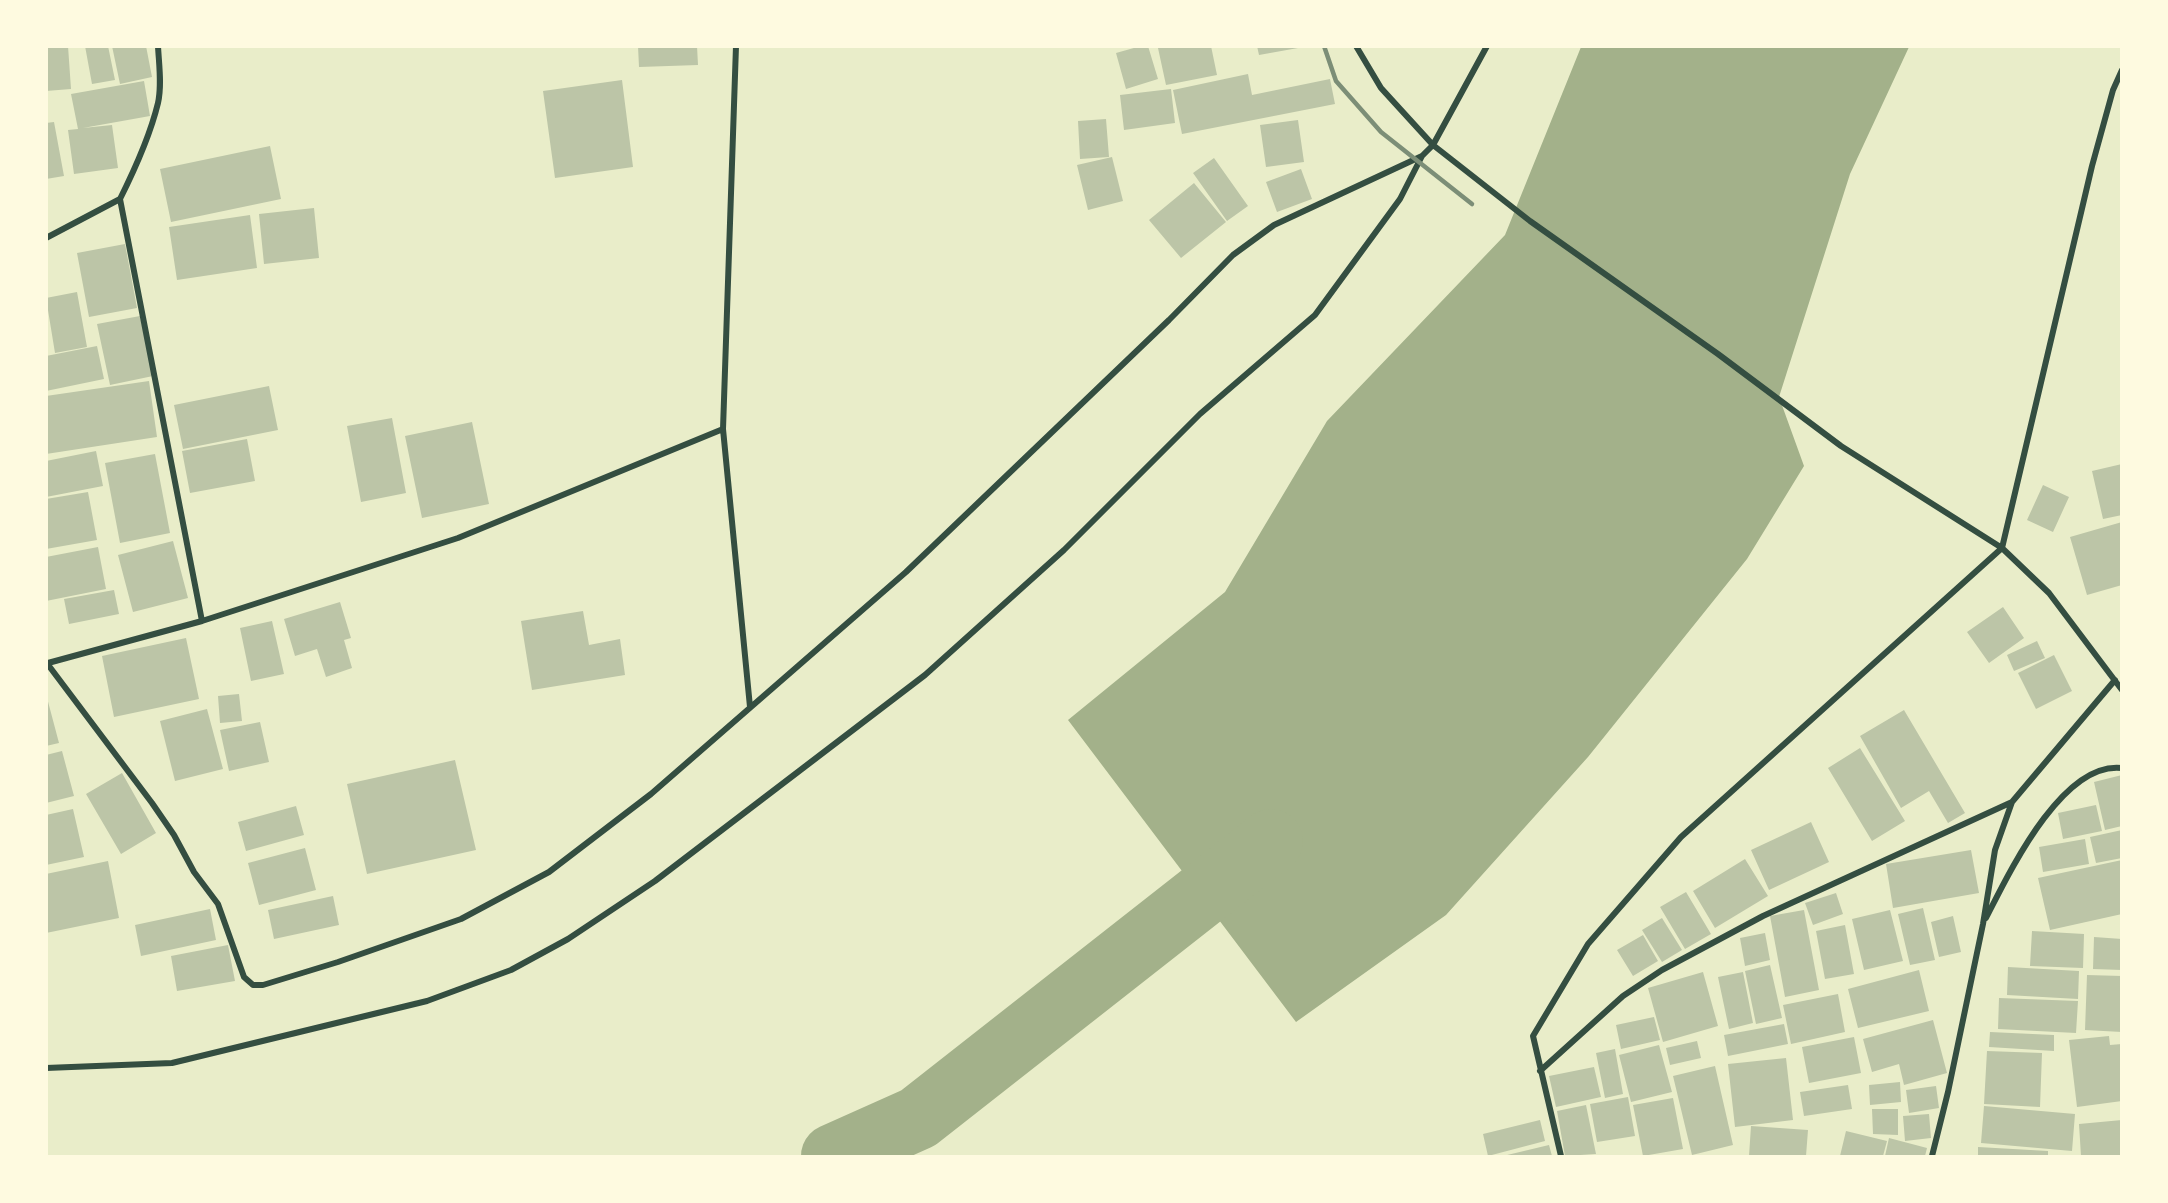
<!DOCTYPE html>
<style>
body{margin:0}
#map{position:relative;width:2168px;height:1203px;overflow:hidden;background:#e9edc9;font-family:"Noto Serif",serif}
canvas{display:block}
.frame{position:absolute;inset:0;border:48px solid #fefae0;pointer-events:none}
</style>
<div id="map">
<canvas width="2168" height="1203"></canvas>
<div class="frame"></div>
</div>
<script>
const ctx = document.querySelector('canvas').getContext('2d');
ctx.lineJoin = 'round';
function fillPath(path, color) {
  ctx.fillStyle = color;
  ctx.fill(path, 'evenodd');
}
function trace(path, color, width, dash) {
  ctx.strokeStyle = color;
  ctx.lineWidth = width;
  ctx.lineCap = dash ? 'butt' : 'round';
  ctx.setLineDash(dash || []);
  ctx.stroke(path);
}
const water = new Path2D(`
 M 1581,47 L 1909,47 L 1850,174 L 1779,397 L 1804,466 L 1747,559 L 1588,757 L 1446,915 L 1296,1022 L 1068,720 L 1225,592 L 1327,421 L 1505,235 Z`);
const river = new Path2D(`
 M 833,1156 L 918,1118 L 1271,841`);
const building = new Path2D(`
 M 46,46 L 68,46 L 71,89 L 46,91 Z
 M 85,46 L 108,46 L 115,80 L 92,84 Z
 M 112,46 L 146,46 L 152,77 L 120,84 Z
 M 638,46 L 697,46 L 698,65 L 639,67 Z
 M 1141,46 L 1148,46 L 1158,79 L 1126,89 L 1116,53 Z
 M 1167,46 L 1211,46 L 1217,75 L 1166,85 L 1158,48 Z
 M 1257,46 L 1298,46 L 1298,48 L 1259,55 Z
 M 1248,74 L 1252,95 L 1330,79 L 1335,104 L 1182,134 L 1173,90 Z
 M 622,80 L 633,167 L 555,178 L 543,91 Z
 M 144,81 L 150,116 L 83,128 L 112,125 L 118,168 L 74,174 L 68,130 L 78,129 L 71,94 Z
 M 1171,89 L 1175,123 L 1124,130 L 1120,95 Z
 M 1106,119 L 1109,157 L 1080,159 L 1078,121 Z
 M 1298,120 L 1304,162 L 1266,167 L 1260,125 Z
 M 54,122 L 64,176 L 46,179 L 46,123 Z
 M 270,146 L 281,199 L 171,222 L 160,169 Z
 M 1112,157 L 1123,201 L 1088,210 L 1077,165 Z
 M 1214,158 L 1248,206 L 1227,221 L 1193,173 Z
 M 1301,169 L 1312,199 L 1277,212 L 1266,182 Z
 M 1194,183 L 1226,222 L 1181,258 L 1149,220 Z
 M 314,208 L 319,258 L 264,264 L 259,214 Z
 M 250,215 L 257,268 L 177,280 L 169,227 Z
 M 125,244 L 137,308 L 89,317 L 77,253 Z
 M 77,292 L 87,347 L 55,353 L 46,298 Z
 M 140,316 L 153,376 L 110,385 L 97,324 Z
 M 97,346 L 104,379 L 46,391 L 46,356 Z
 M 149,381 L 157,437 L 46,454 L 46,396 Z
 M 269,386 L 278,430 L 183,449 L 174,405 Z
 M 392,418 L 406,493 L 361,502 L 347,426 Z
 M 472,422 L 489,504 L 422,518 L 405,436 Z
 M 247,439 L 255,481 L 190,493 L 182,451 Z
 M 96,451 L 103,486 L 46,497 L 46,461 Z
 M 155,454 L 170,533 L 120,543 L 105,463 Z
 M 2122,464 L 2122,515 L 2103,519 L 2092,471 Z
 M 2043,485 L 2069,497 L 2053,532 L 2027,520 Z
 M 88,492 L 97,540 L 46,549 L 46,499 Z
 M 2122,522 L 2122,585 L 2087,595 L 2070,537 Z
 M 173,541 L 188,598 L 133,612 L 118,555 Z
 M 98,547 L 106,589 L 46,601 L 46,557 Z
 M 114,590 L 119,614 L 69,624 L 64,599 Z
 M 340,602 L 351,638 L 344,640 L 352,668 L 326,677 L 317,649 L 295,656 L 284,619 Z
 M 2003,607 L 2024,638 L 1989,663 L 1967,632 Z
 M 583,611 L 589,645 L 620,639 L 625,675 L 532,690 L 521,621 Z
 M 272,621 L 284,674 L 251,681 L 240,628 Z
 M 186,638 L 199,699 L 114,717 L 102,656 Z
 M 2037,641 L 2045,658 L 2014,671 L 2007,655 Z
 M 2054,655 L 2072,691 L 2036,709 L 2018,673 Z
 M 46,694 L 59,743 L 46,746 Z
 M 239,694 L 242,721 L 220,723 L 218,696 Z
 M 207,709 L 223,769 L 175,781 L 160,721 Z
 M 1904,710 L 1965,813 L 1948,823 L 1929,791 L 1901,808 L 1860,736 Z
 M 260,722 L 269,762 L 229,771 L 220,730 Z
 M 1860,748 L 1905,821 L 1872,841 L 1828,768 Z
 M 62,751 L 74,796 L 46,803 L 46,755 Z
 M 455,760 L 476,850 L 367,874 L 347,784 Z
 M 122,773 L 156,833 L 121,854 L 86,794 Z
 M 2122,775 L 2122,826 L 2105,830 L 2094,782 Z
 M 2096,805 L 2102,831 L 2063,839 L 2058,813 Z
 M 296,806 L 304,835 L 246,851 L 238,822 Z
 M 73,809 L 84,857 L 46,865 L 46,815 Z
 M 1811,822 L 1829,862 L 1769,890 L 1751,850 Z
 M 2122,830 L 2122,858 L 2096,863 L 2090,837 Z
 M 2085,839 L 2089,864 L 2043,872 L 2039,847 Z
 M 305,848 L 316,890 L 259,905 L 248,863 Z
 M 1971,850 L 1979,893 L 1893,908 L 1886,864 Z
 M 1745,859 L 1768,896 L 1715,928 L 1693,891 Z
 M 2122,860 L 2122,914 L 2050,930 L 2038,878 Z
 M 108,861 L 119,918 L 46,933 L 46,874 Z
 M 1686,892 L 1711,934 L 1685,949 L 1660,907 Z
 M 1836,893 L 1843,914 L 1813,925 L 1805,903 Z
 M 333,896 L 339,925 L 274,939 L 268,910 Z
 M 1923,908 L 1935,960 L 1910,965 L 1898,914 Z
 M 210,909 L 216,940 L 141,956 L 135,925 Z
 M 1804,910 L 1819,990 L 1785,997 L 1770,916 Z
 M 1890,910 L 1903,961 L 1864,970 L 1852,919 Z
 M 1953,916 L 1961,952 L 1939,957 L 1931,922 Z
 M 1662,918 L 1682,950 L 1662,962 L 1642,930 Z
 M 1845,925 L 1854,974 L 1825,979 L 1816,931 Z
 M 2032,931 L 2084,934 L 2083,968 L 2030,966 Z
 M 1765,933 L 1770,960 L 1745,966 L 1740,938 Z
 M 1643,935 L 1658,961 L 1633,976 L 1617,950 Z
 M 2094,937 L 2122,939 L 2122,970 L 2093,969 Z
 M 228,945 L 235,981 L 177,991 L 171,956 Z
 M 1770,965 L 1782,1018 L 1756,1024 L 1745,971 Z
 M 2008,967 L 2079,971 L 2078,999 L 2007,995 Z
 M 1919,970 L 1929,1011 L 1858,1028 L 1848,989 Z
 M 1703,972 L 1718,1026 L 1663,1042 L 1648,988 Z
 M 1743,972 L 1753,1023 L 1729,1029 L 1718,977 Z
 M 2087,975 L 2122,976 L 2122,1032 L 2085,1030 Z
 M 1838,994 L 1845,1032 L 1791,1044 L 1783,1005 Z
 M 1999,998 L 2078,1001 L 2076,1033 L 1998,1029 Z
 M 1654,1017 L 1660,1040 L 1621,1049 L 1616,1025 Z
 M 1933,1020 L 1947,1073 L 1904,1085 L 1899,1064 L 1872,1072 L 1863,1039 Z
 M 1784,1024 L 1788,1044 L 1728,1056 L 1724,1035 Z
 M 1990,1032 L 2054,1035 L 2054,1051 L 1989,1047 Z
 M 2109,1036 L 2110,1045 L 2122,1044 L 2122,1101 L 2077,1107 L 2069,1040 Z
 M 1854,1037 L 1861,1073 L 1809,1083 L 1802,1047 Z
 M 1697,1041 L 1701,1058 L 1670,1065 L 1666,1048 Z
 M 1659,1045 L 1672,1092 L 1631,1102 L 1619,1055 Z
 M 1615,1049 L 1623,1094 L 1605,1098 L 1596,1053 Z
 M 1987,1051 L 2042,1053 L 2040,1107 L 1984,1104 Z
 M 1786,1058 L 1793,1120 L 1735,1127 L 1728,1064 Z
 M 1715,1066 L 1733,1145 L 1692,1155 L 1673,1076 Z
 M 1594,1067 L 1601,1097 L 1556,1107 L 1549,1076 Z
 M 1900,1082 L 1901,1102 L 1870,1105 L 1869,1085 Z
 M 1848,1085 L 1852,1109 L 1804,1116 L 1800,1092 Z
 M 1936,1086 L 1939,1108 L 1909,1113 L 1906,1090 Z
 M 1628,1097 L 1635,1136 L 1597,1142 L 1590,1104 Z
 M 1673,1098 L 1683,1149 L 1643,1156 L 1633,1105 Z
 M 1586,1105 L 1596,1154 L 1565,1156 L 1557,1111 Z
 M 1984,1106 L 2075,1114 L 2072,1151 L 1981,1143 Z
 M 1872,1109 L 1898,1109 L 1898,1135 L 1873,1134 Z
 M 1929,1114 L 1931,1138 L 1905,1141 L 1903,1116 Z
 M 1540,1120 L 1545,1141 L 1488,1156 L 1483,1134 Z
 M 2122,1120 L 2122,1155 L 2081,1156 L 2079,1124 Z
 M 1751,1126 L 1808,1130 L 1806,1156 L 1749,1156 Z
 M 1846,1131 L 1887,1141 L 1883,1156 L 1840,1156 Z
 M 1889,1138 L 1927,1148 L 1925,1156 L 1885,1156 Z
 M 1549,1145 L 1552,1156 L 1503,1156 Z
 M 1978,1147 L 2048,1151 L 2048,1156 L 1978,1156 Z`);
const minor = new Path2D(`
 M 736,46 L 723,429 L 750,707
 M 1356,46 L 1381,88 L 1433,145 L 1530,221 L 1718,354 L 1841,446 L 2002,548 L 2049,593 L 2122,690
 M 120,199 L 202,621
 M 120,199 C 135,169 150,136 158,103 C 162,85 159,65 158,46
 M 46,238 L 120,199
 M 46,662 L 152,803 L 174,835 L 194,872 L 218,904 L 244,977 L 253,985 L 263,985 L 338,962 L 461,919 L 549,872 L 651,794 L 906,572 L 1169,320 L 1233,255 L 1274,225 L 1422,156 L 1433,145 L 1487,46
 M 48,663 L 202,621 L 458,538 L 723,429
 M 1986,918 C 2009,873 2062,761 2122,768
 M 46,1068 L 172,1063 L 427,1001 L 511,970 L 568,939 L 655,881 L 925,675 L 1064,550 L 1200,414 L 1315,315 L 1400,199 L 1422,156
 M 1540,1071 L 1623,996 L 1662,970 L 1763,916 L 2012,802
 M 1561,1156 L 1533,1036 L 1588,944 L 1681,837 L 2002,548 L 2092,166 L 2113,90 L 2122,70
 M 1932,1156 L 1948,1092 L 1983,924 L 1995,850 L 2012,802 L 2115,680`);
const rail = new Path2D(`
 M 1324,46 L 1336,81 L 1381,132 L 1472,204`);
fillPath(water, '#a3b18a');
trace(river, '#a3b18a', 64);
fillPath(building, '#bcc5a7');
trace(minor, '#344e41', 6);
trace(rail, '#7c8e77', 4.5);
</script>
